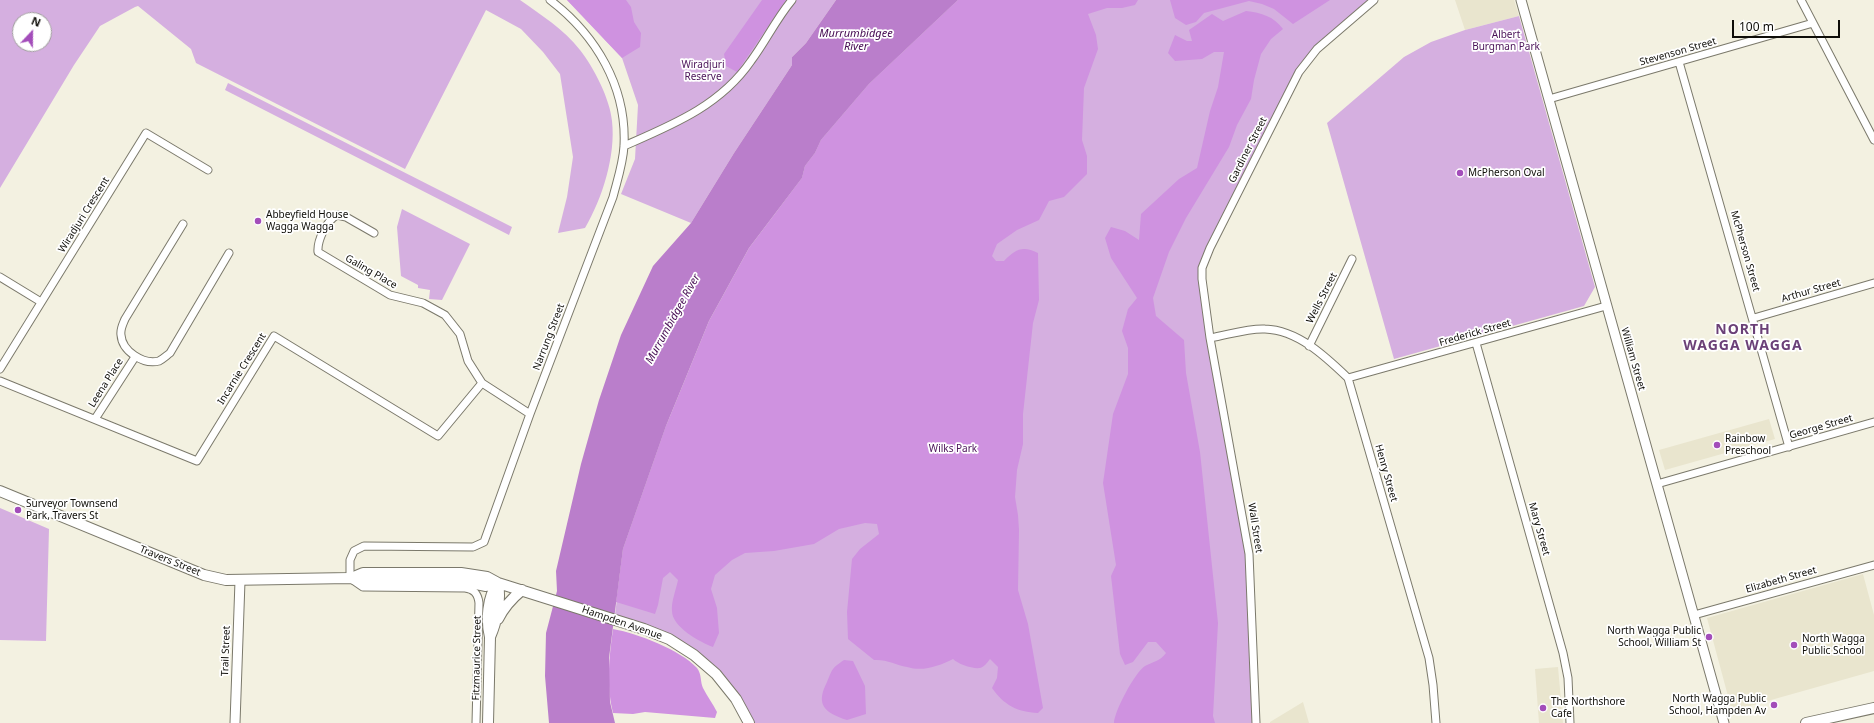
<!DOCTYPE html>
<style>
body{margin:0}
#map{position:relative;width:1874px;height:723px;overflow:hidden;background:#f3f1e1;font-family:"Noto Sans",sans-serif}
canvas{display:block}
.north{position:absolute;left:12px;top:12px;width:40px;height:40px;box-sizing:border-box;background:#fff;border:1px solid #9f9e9c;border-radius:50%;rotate:22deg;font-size:11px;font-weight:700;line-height:16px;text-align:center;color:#0e0d08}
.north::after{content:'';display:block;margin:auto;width:14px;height:18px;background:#a34dba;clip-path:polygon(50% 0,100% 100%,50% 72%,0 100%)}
.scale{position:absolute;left:1732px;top:20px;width:108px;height:18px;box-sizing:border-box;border:2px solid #0e0d08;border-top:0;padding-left:5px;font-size:12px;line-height:14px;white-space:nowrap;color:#0e0d08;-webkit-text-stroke:3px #fff;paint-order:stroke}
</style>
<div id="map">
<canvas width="1874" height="723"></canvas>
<div class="north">N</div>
<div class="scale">100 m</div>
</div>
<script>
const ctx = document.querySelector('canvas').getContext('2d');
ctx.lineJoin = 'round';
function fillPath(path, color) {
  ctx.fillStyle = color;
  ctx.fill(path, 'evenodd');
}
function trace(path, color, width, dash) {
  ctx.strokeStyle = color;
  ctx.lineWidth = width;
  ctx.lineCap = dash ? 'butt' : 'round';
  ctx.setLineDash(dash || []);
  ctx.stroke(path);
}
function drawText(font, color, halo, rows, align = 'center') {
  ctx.font = font + ' "Noto Sans",sans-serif';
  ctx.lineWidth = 3.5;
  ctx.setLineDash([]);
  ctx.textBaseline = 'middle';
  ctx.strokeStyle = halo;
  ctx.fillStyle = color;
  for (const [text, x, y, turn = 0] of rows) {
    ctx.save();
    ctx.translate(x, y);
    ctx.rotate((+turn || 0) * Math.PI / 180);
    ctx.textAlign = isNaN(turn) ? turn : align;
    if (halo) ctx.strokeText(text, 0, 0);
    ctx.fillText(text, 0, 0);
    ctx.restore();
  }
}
const built = new Path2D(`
 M 1455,0 L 1514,0 L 1519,16 L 1465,30 Z
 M 1769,419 L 1775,439 L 1665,470 L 1659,450 Z
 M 1863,574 L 1874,615 L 1874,671 L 1732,711 L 1707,618 Z
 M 1558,667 L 1563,723 L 1539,723 L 1535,669 Z
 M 1303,702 L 1309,723 L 1270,723 L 1270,722 Z`);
const green = new Path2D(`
 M 0,0 L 520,0 C 541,15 564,29 580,50 C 594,68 610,99 612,121 C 616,156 602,199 585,228 L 558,233 L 567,197 L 573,157 L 560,74 L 543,52 L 521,29 L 486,10 L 405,169 L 196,63 L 191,49 L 138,6 L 135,7 L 100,26 L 74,65 L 0,188 ZM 20,20 L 44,20 L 44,44 L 20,44 Z
 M 567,0 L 836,0 L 806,43 L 792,57 L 792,65 L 734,153 L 691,223 L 621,194 L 635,159 L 638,105 L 622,58 Z
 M 958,0 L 1374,0 L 1307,61 L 1210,248 L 1202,279 L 1246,531 L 1256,723 L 749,723 L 705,663 L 615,615 L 623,549 L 666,426 L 779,209 L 802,178 L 805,166 L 815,153 L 821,140 L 869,84 Z
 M 1519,16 L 1595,287 L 1584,306 L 1394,359 L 1327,123 L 1404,57 L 1431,42 L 1465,30 Z
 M 228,83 L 512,227 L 509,235 L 225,90 Z
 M 402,209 L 470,244 L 442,300 L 429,299 L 430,290 L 418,288 L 418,285 L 401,276 L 397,227 Z
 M 0,508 L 49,529 L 46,641 L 0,640 Z`);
const forest = new Path2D(`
 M 567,0 L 626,0 L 631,7 L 634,22 L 641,33 L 640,47 L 622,58 Z
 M 762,0 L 786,0 L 737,72 L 726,66 L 724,54 Z
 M 958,0 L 1138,0 L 1135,5 L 1122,8 L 1107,8 L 1088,14 L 1096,35 L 1098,49 L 1084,88 L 1082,140 L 1087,156 L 1087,174 L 1064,197 L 1049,201 L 1039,220 L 1017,230 L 997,244 L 992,256 L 996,261 L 1004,261 C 1015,250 1022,245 1038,253 L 1039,300 L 1033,323 L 1023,414 L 1023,444 L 1017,470 L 1015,497 L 1018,515 L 1019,530 L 1018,590 L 1028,624 L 1043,708 L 1038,713 C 1017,712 1004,705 992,688 L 997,678 L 998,667 L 990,659 C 987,663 984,667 980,668 C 972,669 958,664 953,659 C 939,666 923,672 907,667 C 896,665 886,659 874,660 L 848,639 L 847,612 L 852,559 L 860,549 L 879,534 L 877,524 L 865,523 L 839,529 L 814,544 L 774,551 L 745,553 L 732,560 L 715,575 L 711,589 L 717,608 L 719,633 L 713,647 C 700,642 672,627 672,611 C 671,602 676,590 678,580 L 670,572 L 663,578 L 658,605 L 655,614 L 616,602 L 623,549 L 666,426 L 709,321 L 749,248 L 802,178 L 805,166 L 815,153 L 821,140 L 869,84 Z
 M 1170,0 L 1330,0 L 1293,24 L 1274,9 L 1262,4 L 1249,1 L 1204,13 L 1196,22 L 1186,25 L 1175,18 Z
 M 1246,11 C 1262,13 1273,16 1283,29 L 1271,39 L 1261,54 L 1254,80 L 1251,99 L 1237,125 L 1229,147 L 1186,218 L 1169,252 L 1153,298 L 1156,316 L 1184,340 L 1186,373 L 1200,452 L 1218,623 L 1213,716 L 1215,723 L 1114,723 C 1114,712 1135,672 1145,666 C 1154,661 1159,662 1166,653 L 1156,642 L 1148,642 L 1133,662 L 1125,665 L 1120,654 L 1111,576 L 1116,565 L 1103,483 L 1113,414 L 1128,374 L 1128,348 L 1122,331 L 1128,309 L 1137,298 L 1111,258 L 1105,238 L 1111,227 L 1125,231 L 1139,240 L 1141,214 L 1179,179 L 1197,168 L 1210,111 L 1218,87 L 1224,52 L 1214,52 L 1202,59 L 1175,61 L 1168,53 L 1175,35 L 1187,41 L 1192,41 L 1189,30 L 1212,14 L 1223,21 Z
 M 613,629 C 636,633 681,650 697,668 C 702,675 700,681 703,688 C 707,696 713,704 717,712 L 715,718 L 645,712 L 633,714 L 613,713 C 606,686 609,657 613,629 Z
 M 844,660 L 853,661 L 865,686 L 866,714 L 847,720 C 825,713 815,705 827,682 C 833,668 831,669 844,660 Z`);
const water = new Path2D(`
 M 836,0 L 958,0 L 869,84 L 821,140 L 815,153 L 805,166 L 802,178 L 749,248 L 709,321 L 666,426 L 623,549 L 609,658 L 610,702 L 615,723 L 549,723 L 545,676 L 546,633 L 557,591 L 556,571 L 581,464 L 599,400 L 621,335 L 653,266 L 691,223 L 734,153 L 792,65 L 792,57 L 806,43 Z`);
const minor = new Path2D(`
 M 1801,0 L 1874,140
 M 1679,62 L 1789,447
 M 1549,99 L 1813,23
 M 624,146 C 672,125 720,106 751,61 C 766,41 776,19 792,0
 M 183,224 L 125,319 C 123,324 120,329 121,335 C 122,351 143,365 159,361 C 163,359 166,356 170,353 L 229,253
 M 374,233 L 346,217 L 337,215 C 326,221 317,241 318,252 L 390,295 L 423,303 L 445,315 L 460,334 L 468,361 L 482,383 L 530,414
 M 0,277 L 41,302
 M 1754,318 L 1874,283
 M 1210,338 C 1228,335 1248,328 1265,329 C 1298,330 1326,357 1348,378 L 1429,658 L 1433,685 L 1436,723
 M 1476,343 L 1563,653 L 1568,678 L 1570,723
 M 1309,346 L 1352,259
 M 0,369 L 146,133 L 208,170
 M 1348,378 L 1606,306
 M 0,381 L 197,461 L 274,336 L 438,436 L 482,383
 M 95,419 L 135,357
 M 1657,484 L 1874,422
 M 1694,615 L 1874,565
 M 476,723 L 479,603 C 478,594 474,589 465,588 L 363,587 L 350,578 L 350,560 L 354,551 L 364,546 L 473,547 L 484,542 L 530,414 L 613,197 C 617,181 623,164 624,146 C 627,87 596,35 550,0
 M 1256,723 L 1249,554 L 1210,338 L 1202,279 L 1202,268 L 1210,248 L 1299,72 L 1317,49 L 1374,0`);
const tertiary = new Path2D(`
 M 1521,0 L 1724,723
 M 235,723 L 240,581`);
const secondary = new Path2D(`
 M 0,491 L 204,575 L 226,580 L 350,578 L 363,581 L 456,580 L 486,586 L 498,583
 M 351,578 L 363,573 L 461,573 L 487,577 L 498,583 L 644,629 L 669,639 L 694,655 L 716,674 L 736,699 L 749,723
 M 498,619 C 504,607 511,599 522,590
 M 490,637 C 497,621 501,600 498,583
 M 488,723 L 490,637 C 486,621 487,597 498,583
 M 1806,723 L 1874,708`);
const markers = [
 [1460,173,4,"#a34dba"],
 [258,221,4,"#a34dba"],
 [1717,445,4,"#a34dba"],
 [18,510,4,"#a34dba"],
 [1709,637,4,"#a34dba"],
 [1794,645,4,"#a34dba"],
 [1774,705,4,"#a34dba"],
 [1543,708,4,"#a34dba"]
];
const parkNames = [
 ["Albert",1506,35],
 ["Burgman Park",1506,47],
 ["Wiradjuri",703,65],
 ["Reserve",703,77],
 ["Wilks Park",953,449]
];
const streetNames = [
 ["Stevenson Street",1678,52,-16],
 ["Gardiner Street",1248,150,-63],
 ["Wiradjuri Crescent",84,215,-58],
 ["McPherson Street",1745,251,74],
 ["Galing Place",371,272,30],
 ["Arthur Street",1811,291,-16],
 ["Wells Street",1322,298,-63],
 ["Frederick Street",1475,333,-16],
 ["Narrung Street",549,337,-69],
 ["William Street",1633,359,74],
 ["Incarnie Crescent",242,369,-58],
 ["Leena Place",106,383,-58],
 ["George Street",1821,427,-16],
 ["Henry Street",1386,473,74],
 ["Wall Street",1255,528,81],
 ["Mary Street",1539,529,74],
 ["Travers Street",170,561,22],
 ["Elizabeth Street",1781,580,-16],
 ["Hampden Avenue",622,623,19],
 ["Trail Street",226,651,-88],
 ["Fitzmaurice Street",477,658,-89]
];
const poiNames = [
 ["McPherson Oval",1468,173],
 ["Abbeyfield House",266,215],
 ["Wagga Wagga",266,227],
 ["Rainbow",1725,439],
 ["Preschool",1725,451],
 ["Surveyor Townsend",26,504],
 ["Park, Travers St",26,516],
 ["North Wagga Public",1701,631,"right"],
 ["School, William St",1701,643,"right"],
 ["North Wagga",1802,639],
 ["Public School",1802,651],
 ["North Wagga Public",1766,699,"right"],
 ["School, Hampden Av",1766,711,"right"],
 ["The Northshore",1551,702],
 ["Cafe",1551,714]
];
const waterNames = [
 ["Murrumbidgee",856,34],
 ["River",856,47],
 ["Murrumbidgee River",673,319,-61]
];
const districtNames = [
 ["NORTH",1743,330],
 ["WAGGA WAGGA",1743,346]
];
fillPath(built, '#e9e5ce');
fillPath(green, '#d5afe0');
fillPath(forest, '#cf92e0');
fillPath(water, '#ba7ecb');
trace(minor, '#7b796b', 9);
trace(tertiary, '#7b796b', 11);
trace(secondary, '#7b796b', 12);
trace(minor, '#fff', 7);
trace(tertiary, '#fff', 9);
trace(secondary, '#fff', 10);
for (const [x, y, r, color] of markers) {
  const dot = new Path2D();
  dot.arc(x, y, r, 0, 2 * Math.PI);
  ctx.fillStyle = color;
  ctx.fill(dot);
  trace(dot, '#fff', 1.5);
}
drawText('10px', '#4a1258', '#fff', parkNames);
drawText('10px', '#0e0d08', '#fff', streetNames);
drawText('10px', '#0e0d08', '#fff', poiNames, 'left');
drawText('italic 11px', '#430850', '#fff', waterNames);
ctx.letterSpacing = '1px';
drawText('bold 14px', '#6b4077', '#fff', districtNames);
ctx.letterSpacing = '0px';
</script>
